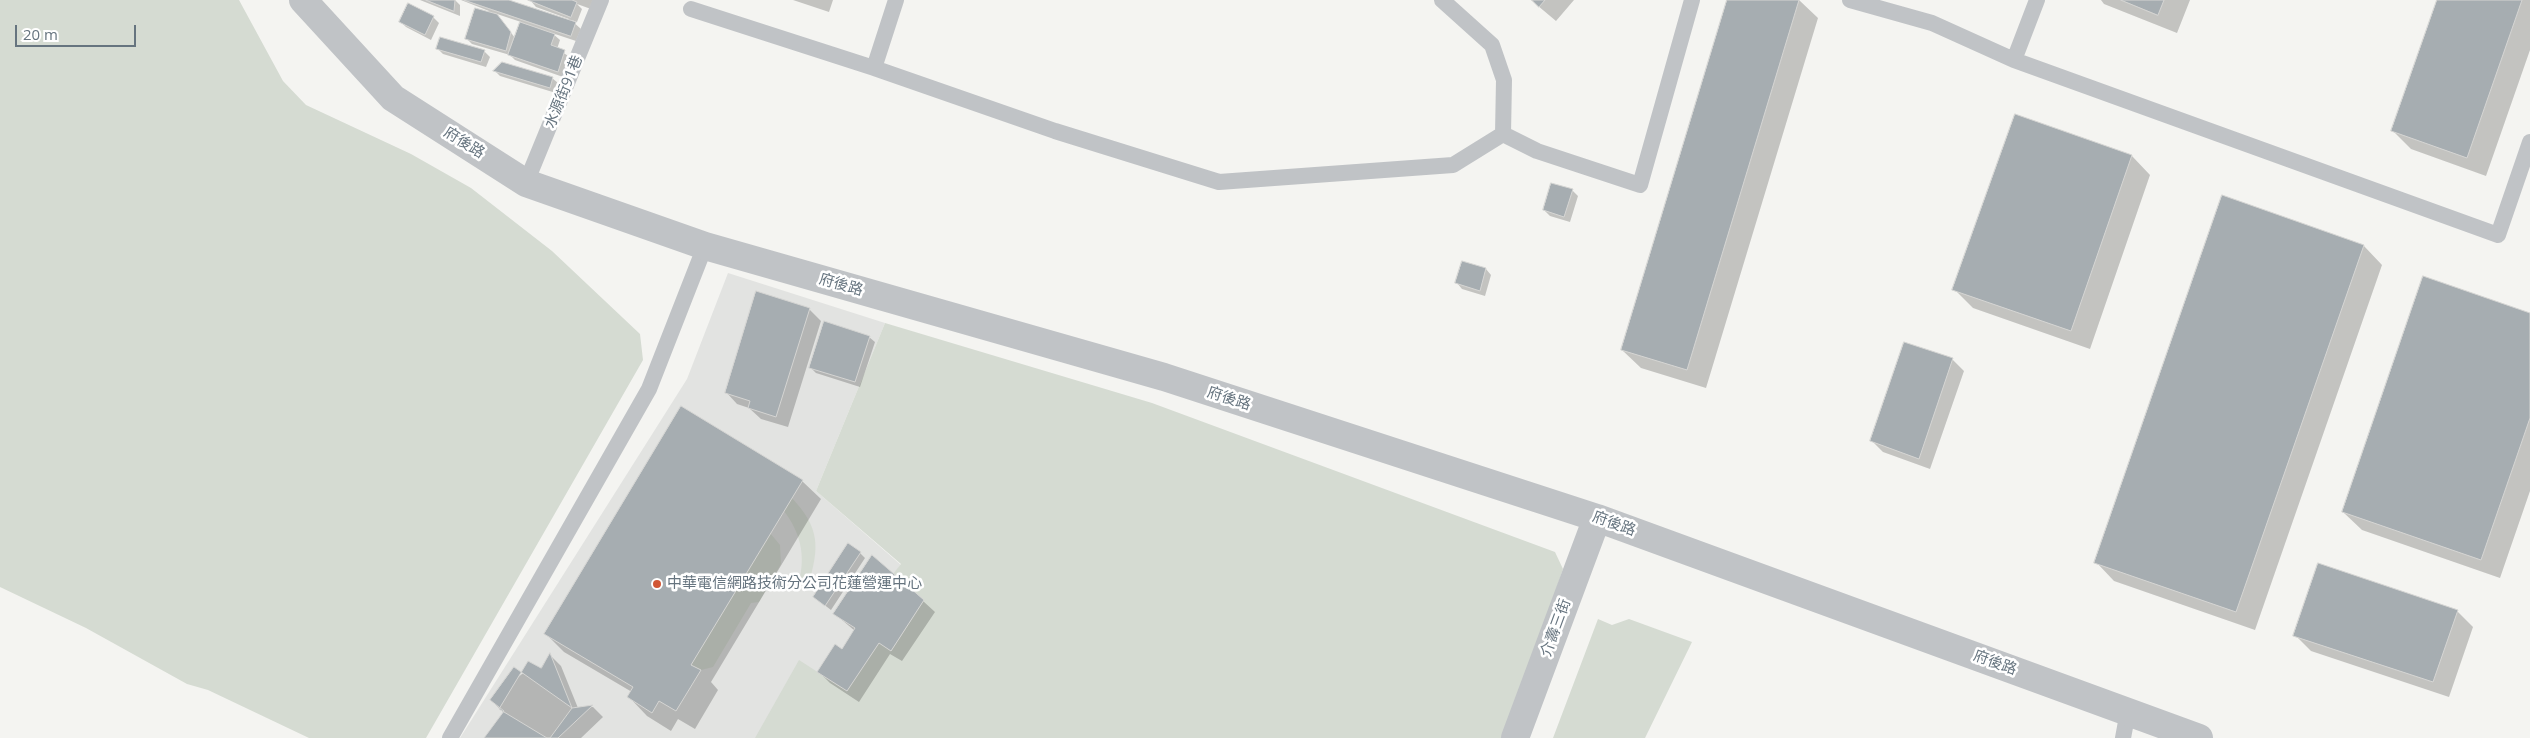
<!DOCTYPE html>
<meta charset="utf-8">
<style>
body{margin:0}
#map{position:relative;width:2530px;height:738px;overflow:hidden;background:#f4f4f1;font-family:"Open Sans",sans-serif}
canvas{display:block}
.scale{position:absolute;left:15px;top:25px;width:121px;height:22px;box-sizing:border-box;border:2px solid #66747f;border-top:0;padding-left:6px;font-size:15px;line-height:18px;white-space:nowrap;color:#66747f;-webkit-text-stroke:4px #fff;paint-order:stroke}
</style>
<div id="map">
<canvas width="2530" height="738"></canvas>
<div class="scale">20 m</div>
</div>
<script>
const ctx = document.querySelector('canvas').getContext('2d');
ctx.lineJoin = 'round';
function fillPath(path, color) {
  ctx.fillStyle = color;
  ctx.fill(path, 'evenodd');
}
function trace(path, color, width, dash) {
  ctx.strokeStyle = color;
  ctx.lineWidth = width;
  ctx.lineCap = dash ? 'butt' : 'round';
  ctx.setLineDash(dash || []);
  ctx.stroke(path);
}
function drawText(font, color, halo, rows, align = 'center') {
  ctx.font = font + ' "Open Sans","Noto Sans TC",sans-serif';
  ctx.lineWidth = 5;
  ctx.setLineDash([]);
  ctx.textBaseline = 'middle';
  ctx.strokeStyle = halo;
  ctx.fillStyle = color;
  for (const [text, x, y, turn = 0] of rows) {
    ctx.save();
    ctx.translate(x, y);
    ctx.rotate((+turn || 0) * Math.PI / 180);
    ctx.textAlign = isNaN(turn) ? turn : align;
    if (halo) ctx.strokeText(text, 0, 0);
    ctx.fillText(text, 0, 0);
    ctx.restore();
  }
}
const built = new Path2D(`
 M 728,273 L 885,323 L 816,491 L 901,565 L 894,574 L 924,600 L 834,738 L 460,738 L 687,379 Z`);
const green = new Path2D(`
 M 0,0 L 239,0 L 283,81 L 306,105 L 411,154 L 471,188 L 552,251 L 640,334 L 643,360 L 426,738 L 309,738 L 208,690 L 187,684 L 86,628 L 0,587 Z
 M 885,323 L 1152,403 L 1555,552 L 1563,569 L 1506,738 L 755,738 L 799,660 L 847,691 L 879,643 L 891,651 L 924,600 L 893,574 L 901,564 L 816,491 Z
 M 791,497 C 820,528 820,546 808,586 L 799,581 C 806,555 800,532 784,511 Z
 M 770,533 L 780,545 L 781,564 L 759,602 L 751,603 L 713,667 L 701,670 L 691,665 Z
 M 1598,619 L 1612,625 L 1629,619 L 1692,642 L 1645,738 L 1553,738 Z`);
const shadow = new Path2D(`
 M 420,0 L 455,0 L 460,5 L 460,16 Z
 M 461,0 L 505,0 L 568,21 L 569,19 L 536,7 L 530,0 L 594,0 L 591,9 L 577,4 L 582,9 L 577,22 L 571,20 L 581,29 L 576,41 L 552,33 L 560,40 L 557,49 L 570,57 L 563,77 L 515,60 L 510,55 L 472,44 L 467,39 L 489,11 ZM 494,13 L 521,22 L 515,38 L 503,22 Z
 M 793,0 L 833,0 L 829,12 Z
 M 1531,0 L 1574,0 L 1556,21 Z
 M 1728,0 L 1799,0 L 1818,18 L 1706,388 L 1641,368 L 1622,350 Z
 M 2101,0 L 2190,0 L 2177,33 L 2104,4 Z
 M 2439,0 L 2530,0 L 2530,50 L 2486,176 L 2411,149 L 2393,131 Z
 M 433,17 L 439,23 L 431,40 L 406,27 L 400,21 Z
 M 437,48 L 484,51 L 490,57 L 486,67 L 443,54 Z
 M 495,71 L 552,78 L 558,83 L 556,93 L 500,76 Z
 M 2015,115 L 2132,156 L 2150,175 L 2090,349 L 1973,308 L 1954,289 Z
 M 1572,190 L 1578,196 L 1570,222 L 1550,216 L 1544,210 Z
 M 2364,246 L 2382,265 L 2255,630 L 2114,581 L 2096,562 Z
 M 1463,262 L 1486,269 L 1491,275 L 1485,296 L 1462,289 L 1457,283 Z
 M 757,293 L 810,310 L 821,321 L 788,427 L 761,419 L 749,408 L 737,404 L 726,392 Z
 M 2530,315 L 2530,491 L 2500,578 L 2362,530 L 2343,512 Z
 M 869,337 L 875,342 L 860,387 L 816,373 L 811,368 Z
 M 1952,359 L 1964,371 L 1930,469 L 1883,452 L 1872,441 Z
 M 802,481 L 821,499 L 711,682 L 718,690 L 695,729 L 678,719 L 671,731 L 647,716 L 629,697 L 632,692 L 564,652 L 546,634 Z
 M 860,553 L 865,558 L 831,610 L 814,597 Z
 M 923,601 L 935,612 L 902,661 L 890,654 L 859,702 L 830,683 L 819,672 L 842,651 L 855,631 L 835,614 Z
 M 2457,611 L 2473,627 L 2449,697 L 2311,651 L 2295,635 Z
 M 550,655 L 561,666 L 578,708 L 593,707 L 603,717 L 581,738 L 486,738 L 504,713 L 491,700 L 522,674 L 541,670 Z`);
const building = new Path2D(`
 M 426,0 L 455,0 L 454,11 Z
 M 464,0 L 509,0 L 576,22 L 571,36 Z
 M 528,0 L 572,0 L 577,2 L 571,17 Z
 M 1532,0 L 1545,0 L 1539,7 Z
 M 1727,0 L 1799,0 L 1687,370 L 1621,350 Z
 M 2121,0 L 2164,0 L 2158,15 Z
 M 2437,0 L 2522,0 L 2467,158 L 2391,131 Z
 M 408,3 L 434,16 L 425,35 L 399,22 Z
 M 475,8 L 497,14 L 511,32 L 506,51 L 465,39 Z
 M 520,22 L 555,34 L 551,45 L 565,50 L 558,72 L 508,55 Z
 M 440,37 L 485,50 L 481,62 L 436,49 Z
 M 502,62 L 553,77 L 550,88 L 493,71 Z
 M 2015,114 L 2132,155 L 2071,331 L 1952,290 Z
 M 1551,183 L 1573,189 L 1564,217 L 1543,210 Z
 M 2222,195 L 2364,245 L 2236,612 L 2094,563 Z
 M 1462,261 L 1486,268 L 1480,291 L 1455,283 Z
 M 2423,276 L 2530,313 L 2530,418 L 2481,560 L 2342,512 Z
 M 756,291 L 810,308 L 776,417 L 748,408 L 750,401 L 725,393 Z
 M 824,321 L 870,336 L 855,382 L 809,368 Z
 M 1904,342 L 1953,358 L 1919,459 L 1870,441 Z
 M 681,406 L 803,480 L 691,665 L 701,670 L 676,711 L 659,701 L 652,713 L 627,697 L 633,687 L 544,634 Z
 M 848,543 L 861,552 L 825,606 L 813,597 Z
 M 872,555 L 924,600 L 891,651 L 879,643 L 847,691 L 817,672 L 835,644 L 842,649 L 855,628 L 833,614 Z
 M 2318,563 L 2458,610 L 2433,682 L 2293,636 Z
 M 550,653 L 572,708 L 593,705 L 558,738 L 547,738 L 499,709 L 528,661 L 541,668 Z
 M 514,667 L 572,708 L 550,738 L 484,738 L 504,711 L 490,700 Z`);
const service = new Path2D(`
 M 1850,0 L 1932,23 L 2014,60
 M 2037,0 L 2014,60 L 2498,235 L 2530,142
 M 691,9 L 874,68 L 1055,131 L 1219,182 L 1453,165 L 1503,134 L 1504,80 L 1492,45 L 1442,0
 M 874,68 L 896,0
 M 1503,134 L 1537,151 L 1640,185 L 1692,0
 M 526,183 L 601,0
 M 450,738 L 649,389 L 705,246
 M 2123,738 L 2128,711`);
const minor = new Path2D(`
 M 303,0 L 393,98 L 526,183 L 705,246 L 1164,377 L 1597,518 L 2199,738
 M 1515,738 L 1597,518`);
const markers = [
 [657,584,5,"#d15634"]
];
const streetNames = [
 ["水源街91巷",564,92,-68],
 ["府後路",464,143,32],
 ["府後路",841,285,16],
 ["府後路",1229,399,18],
 ["府後路",1614,524,20],
 ["介壽三街",1556,628,-70],
 ["府後路",1995,663,20]
];
const poiNames = [
 ["中華電信網路技術分公司花蓮營運中心",667,584]
];
fillPath(built, '#e2e3e1');
fillPath(green, '#d5dbd2');
fillPath(shadow, '#0003');
fillPath(building, '#a6adb1');
trace(building, '#d5d5d3', 1);
trace(service, '#c0c3c6', 16);
trace(minor, '#c0c3c6', 28);
for (const [x, y, r, color] of markers) {
  const dot = new Path2D();
  dot.arc(x, y, r, 0, 2 * Math.PI);
  ctx.fillStyle = color;
  ctx.fill(dot);
  trace(dot, '#fff', 2);
}
drawText('15px', '#66747f', '#fff', streetNames);
drawText('15px', '#66747f', '#fff', poiNames, 'left');
</script>
